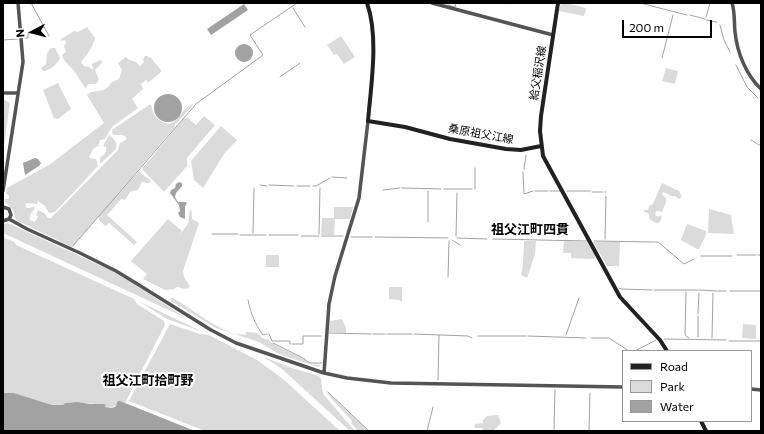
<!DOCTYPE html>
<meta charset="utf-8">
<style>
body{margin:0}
#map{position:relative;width:764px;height:434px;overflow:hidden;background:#fff;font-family:Commissioner,sans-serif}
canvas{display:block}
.frame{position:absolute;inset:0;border:4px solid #000;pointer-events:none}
.legend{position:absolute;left:622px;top:350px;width:130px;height:72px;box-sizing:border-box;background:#fff;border:1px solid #999;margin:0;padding:5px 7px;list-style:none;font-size:12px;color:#000}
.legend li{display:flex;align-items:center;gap:8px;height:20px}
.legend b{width:20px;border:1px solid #999}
.north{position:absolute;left:12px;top:12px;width:40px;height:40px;-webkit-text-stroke:3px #fff;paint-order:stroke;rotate:264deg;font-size:11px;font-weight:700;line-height:16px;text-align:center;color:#000}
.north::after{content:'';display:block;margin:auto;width:14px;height:18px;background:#000;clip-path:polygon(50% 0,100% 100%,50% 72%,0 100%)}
.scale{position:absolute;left:622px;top:20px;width:90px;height:18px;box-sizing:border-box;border:2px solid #000;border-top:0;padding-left:5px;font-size:12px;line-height:14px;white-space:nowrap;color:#000;-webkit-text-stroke:3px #fff;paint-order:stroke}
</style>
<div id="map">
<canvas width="764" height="434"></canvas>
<div class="frame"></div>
<ul class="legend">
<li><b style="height:5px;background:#212121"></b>Road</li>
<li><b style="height:11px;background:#dbdbdb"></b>Park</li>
<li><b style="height:11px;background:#a2a2a2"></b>Water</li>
</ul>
<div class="north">N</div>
<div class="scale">200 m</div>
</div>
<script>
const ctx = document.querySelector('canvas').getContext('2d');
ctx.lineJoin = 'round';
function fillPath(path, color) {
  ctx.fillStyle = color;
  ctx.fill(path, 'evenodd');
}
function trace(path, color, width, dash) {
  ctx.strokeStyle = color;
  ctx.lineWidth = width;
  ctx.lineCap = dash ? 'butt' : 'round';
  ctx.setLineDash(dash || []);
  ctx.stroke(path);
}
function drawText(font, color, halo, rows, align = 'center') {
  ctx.font = font + ' Commissioner,"Noto Sans JP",sans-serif';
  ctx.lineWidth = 4;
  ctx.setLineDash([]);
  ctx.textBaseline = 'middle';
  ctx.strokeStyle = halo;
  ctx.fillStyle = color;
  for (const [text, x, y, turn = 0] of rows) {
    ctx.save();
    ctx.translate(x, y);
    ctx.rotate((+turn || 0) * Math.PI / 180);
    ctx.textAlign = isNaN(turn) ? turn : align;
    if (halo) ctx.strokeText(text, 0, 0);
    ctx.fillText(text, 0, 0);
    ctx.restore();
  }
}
const green = new Path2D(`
 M 561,3 L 566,3 L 586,8 L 584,16 L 559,11 Z
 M 87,27 L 95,38 C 93,47 87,55 81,62 L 84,66 L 89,67 L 91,69 L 93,69 L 92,64 L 100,60 L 102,61 L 102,63 L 95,70 L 99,80 L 96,84 L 89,84 L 85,88 L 75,72 L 64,60 L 62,55 L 66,52 L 64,46 L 66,43 L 65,40 L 61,41 L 61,39 L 74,31 L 78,32 Z
 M 341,36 L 355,57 L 344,64 L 337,54 L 334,55 L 327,45 Z
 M 51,48 L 55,48 L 60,58 C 57,64 50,71 43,71 L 41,68 L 46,64 L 47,53 Z
 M 145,56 L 147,56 L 151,58 L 161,70 L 161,72 L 149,82 L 148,82 L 146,80 L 141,84 L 143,89 L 132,99 L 138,108 L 113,126 L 105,139 L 100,140 L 98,146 L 93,149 L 89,157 L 90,158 L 96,159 L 98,166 L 55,212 L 49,213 L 45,206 L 38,201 L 37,204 L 27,203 L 25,205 L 27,208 L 34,207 L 35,208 C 32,213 29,214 30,220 L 35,222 L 38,216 L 36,215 L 38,210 L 44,213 L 48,218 L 51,218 L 118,150 L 120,143 L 127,139 L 125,136 C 121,134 118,135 114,135 L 112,133 L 112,130 L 149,105 L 151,105 C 153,112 154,117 161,121 C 173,129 178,117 184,110 C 186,108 189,106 192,104 L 193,105 L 174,126 L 175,127 L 113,199 L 139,171 L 146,177 L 149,179 L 151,182 L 149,183 L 142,182 L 138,190 L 130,192 L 125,200 L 121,199 L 107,215 L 137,242 L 134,245 L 109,223 L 105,226 L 99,220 L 99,216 L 72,247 L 16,220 L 13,210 L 5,202 L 5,199 L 9,199 L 9,195 L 6,194 L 7,188 L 49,165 L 104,123 L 87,95 L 91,92 L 104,90 L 109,86 L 112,82 L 119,79 L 122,70 L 118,63 L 126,57 L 129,60 L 136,62 L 140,66 L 144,62 L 143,59 Z
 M 666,68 L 678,71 L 675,84 L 662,81 Z
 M 58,83 L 71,109 L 58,119 L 54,118 L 43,90 Z
 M 3,99 L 10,103 L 3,153 Z
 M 204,116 L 215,125 L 187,158 L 187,166 L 164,192 L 142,169 L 184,118 L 186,119 L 187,117 L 196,125 Z
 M 221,126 L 237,140 L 224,154 L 203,188 L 194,180 L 191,161 Z
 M 109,135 C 114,139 118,142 116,149 L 100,164 L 100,157 C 105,155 107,152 106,147 L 103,146 Z
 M 662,183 L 679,191 L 682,197 L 679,199 L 675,196 L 671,196 L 668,194 L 663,192 L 662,195 L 666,198 L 666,202 L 662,212 L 656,211 L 655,215 L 659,217 L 660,215 L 662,216 L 660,222 C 657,225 652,221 649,218 L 649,214 L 643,211 L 644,210 L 648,210 L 649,206 L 653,204 Z
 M 334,207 L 353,207 L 350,219 L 335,219 L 334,235 L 321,235 L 322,218 L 334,218 Z
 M 190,209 L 192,213 L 192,219 L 199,223 L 183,271 L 184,277 L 190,287 C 185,291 181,287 177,287 L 174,289 L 165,290 L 143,279 L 147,274 L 131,261 L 168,219 L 182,231 L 178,237 L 188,224 Z
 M 709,209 L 731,215 L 734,234 L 708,233 Z
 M 8,223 L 112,271 L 134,284 L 186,318 L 3,233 L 3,224 Z
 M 687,224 L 706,231 L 706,235 L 699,249 L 697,249 L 681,240 Z
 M 3,237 L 14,242 L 16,245 L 134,299 L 137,304 L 164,321 L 165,325 L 125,403 L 120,401 C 115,406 112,409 105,407 L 106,405 L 75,402 L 65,403 L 63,405 L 52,405 L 14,393 L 3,393 Z
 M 524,241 L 536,241 L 535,254 L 527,278 L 521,275 L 523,264 Z
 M 564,241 L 588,242 L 596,255 L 594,259 L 571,258 L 571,253 L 563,253 Z
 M 593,242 L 620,242 L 619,266 L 607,266 Z
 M 266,255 L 279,255 L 279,267 L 266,267 Z
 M 389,287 L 402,287 L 402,302 L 399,300 L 389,299 Z
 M 170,298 L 173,298 C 192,309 216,329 236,334 C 239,335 243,334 246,335 L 246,332 L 258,333 L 262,338 L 269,340 L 270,342 L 281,348 L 304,359 L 305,361 L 310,364 L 322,365 L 318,367 L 279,354 L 259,342 L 216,328 L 171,301 Z
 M 138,301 L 203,332 L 167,319 Z
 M 342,319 L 346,328 L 346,333 L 329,332 L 330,321 Z
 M 170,324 L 200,334 L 209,335 L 257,360 L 283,379 L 340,431 L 205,431 L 129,401 Z
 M 743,324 L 756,325 L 756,339 L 742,338 Z
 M 264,357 L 292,368 L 319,376 L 321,379 L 323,394 L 355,431 L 350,431 L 282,369 Z
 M 326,391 L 369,431 L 358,431 L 351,423 L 352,421 L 330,397 Z
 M 498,415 L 501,423 L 493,431 L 484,431 L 482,428 L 474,428 L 475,424 L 483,423 L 483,420 L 487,416 Z`);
const water = new Path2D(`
 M 244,4 L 248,10 L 211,35 L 207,29 Z
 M235 53a9 9 0 1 1 18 0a9 9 0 1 1-18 0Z
 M154 108a14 14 0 1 1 28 0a14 14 0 1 1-28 0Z
 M 35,158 L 38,159 L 41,163 L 39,166 L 25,175 L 23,163 Z
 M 179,182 L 182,183 L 182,186 L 176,193 L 175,197 L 178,202 L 185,202 L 187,203 L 185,207 L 185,219 L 180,217 L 178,213 L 180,211 L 179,205 L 170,193 L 171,190 L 175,188 L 176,184 Z
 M 3,393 L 14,393 L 52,405 L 63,405 L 65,403 L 77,402 L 90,404 L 104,404 L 106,405 L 105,407 L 111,408 L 115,407 L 118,401 L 120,401 L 195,431 L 3,431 Z`);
const stream = new Path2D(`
 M 31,3 L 49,36
 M 440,3 L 446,4
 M 640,3 L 687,15
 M 509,4 L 509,3
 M 448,5 L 455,7 L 456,3
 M 293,8 L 305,27
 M 690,15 L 705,19
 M 706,17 L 710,3
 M 706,20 L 717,22
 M 720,25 L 724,40 L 730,52
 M 25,38 L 28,38 L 28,33 L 38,34 L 40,32 L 41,28 L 44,27
 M 3,40 L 18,39
 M 662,58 L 673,15
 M 736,65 L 747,87 L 758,98
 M 280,77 L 300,63
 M 751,140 L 761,146
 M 524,169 L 526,155
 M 523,172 L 524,194 L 533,191
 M 332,177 L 347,178
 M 260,185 L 267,186
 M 269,185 L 294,186
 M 297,186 L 310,186
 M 313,186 L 316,186 L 330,178
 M 402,188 L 441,189
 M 444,189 L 472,189
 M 475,189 L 475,168
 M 383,190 L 400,188
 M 535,191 L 548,191
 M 550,191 L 560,191
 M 567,191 L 590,191
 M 592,192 L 603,192
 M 605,192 L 606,192
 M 428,222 L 428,191
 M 253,233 L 254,188
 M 212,234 L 238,234
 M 319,234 L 320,188
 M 240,235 L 266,235
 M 269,235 L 298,235
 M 301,236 L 319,236
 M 322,236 L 343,236
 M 456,236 L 457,193
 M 351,237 L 372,237
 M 375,237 L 448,238
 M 457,238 L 487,239
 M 493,239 L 587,241
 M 605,239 L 606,196
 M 452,240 L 460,245
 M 594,241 L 654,242
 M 655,242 L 658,242 L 684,264 L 694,259
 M 73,246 L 196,104 L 263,55 L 250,35 L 297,3
 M 737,255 L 756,255
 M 758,255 L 761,255
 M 701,256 L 732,256
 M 448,277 L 449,241
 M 619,288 L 621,289 L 652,290
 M 654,290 L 697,290
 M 698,290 L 699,290
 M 700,290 L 717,291
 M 718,291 L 726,291
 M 730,291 L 760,291
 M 686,292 L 685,335 L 689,338
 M 248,300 C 251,314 255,324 263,335 L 267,334
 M 698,314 L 699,293
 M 329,333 L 371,334
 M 269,334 L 272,341 L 290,341 L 290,344
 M 373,334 L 385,334
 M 387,334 L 412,334
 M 414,334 L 468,336 L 472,338
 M 566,335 L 579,298
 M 478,336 L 526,336
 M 528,336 L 586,338
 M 698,337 L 698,316
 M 591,338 L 609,338 L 629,351
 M 712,338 L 713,293
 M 664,339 L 726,340
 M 729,341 L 761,341
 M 273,343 L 305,359 L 305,360 L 310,363 L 322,363
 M 292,344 L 303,344 L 303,336 L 321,336
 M 635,351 L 656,340
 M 438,380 L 439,335
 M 328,392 L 369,431
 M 427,431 L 433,407
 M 554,431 L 555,390
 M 589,431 L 590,393`);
const tertiary = new Path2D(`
 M 432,3 L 553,35
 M 732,3 C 735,12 734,22 735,32 C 737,52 746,75 761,89
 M 3,93 L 18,93
 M 3,191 L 23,62 L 18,3
 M 3,207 L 9,209 L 11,215 L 9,219 L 3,221
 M 9,219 L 27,229 L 80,253 L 116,271 L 139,285 L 211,330 L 236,343 L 324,373 L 347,378 L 391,383 L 623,387
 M 324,373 L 329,304 L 335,276 L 359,198 L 368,121
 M 751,389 L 761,390`);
const secondary = new Path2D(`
 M 367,3 C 379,37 371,85 368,121 L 405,127 L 450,139 L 506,149 L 521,150 L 541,146
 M 558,3 L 541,116 L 540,131 L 543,156 L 620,297 L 660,340 L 667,351
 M 701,421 L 706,431`);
const streetNames = [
 ["給父稲沢線",538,73,-81],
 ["桑原祖父江線",481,134,10]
];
const quarterNames = [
 ["祖父江町四貫",530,230],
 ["祖父江町拾町野",148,381]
];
fillPath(green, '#dbdbdb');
fillPath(water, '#a2a2a2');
trace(stream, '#a2a2a2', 1);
trace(tertiary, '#545454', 3.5);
trace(secondary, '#212121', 4);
drawText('11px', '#000', '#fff', streetNames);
drawText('bold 13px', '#000', '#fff', quarterNames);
</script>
